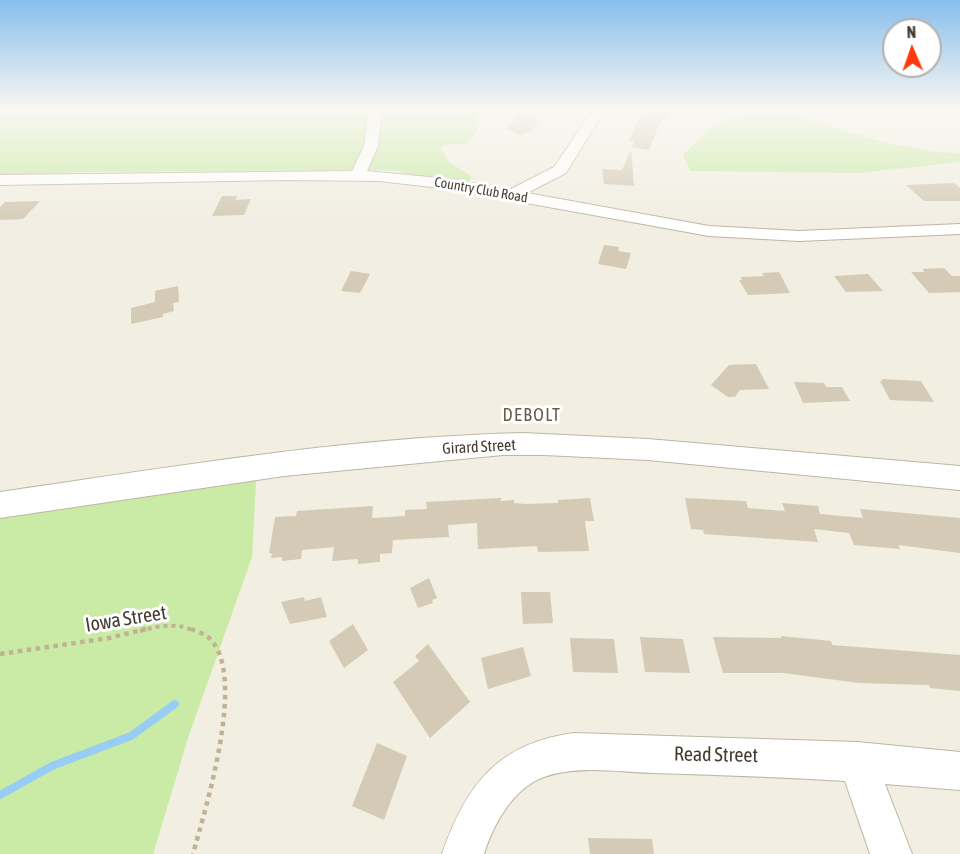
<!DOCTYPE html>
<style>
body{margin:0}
#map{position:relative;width:960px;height:854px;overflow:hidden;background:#f2eee2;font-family:"Asap Condensed",sans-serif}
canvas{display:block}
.north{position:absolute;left:882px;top:18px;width:60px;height:60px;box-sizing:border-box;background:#fff;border:2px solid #b4b1ad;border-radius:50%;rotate:358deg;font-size:16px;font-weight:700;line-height:24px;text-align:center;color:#443d32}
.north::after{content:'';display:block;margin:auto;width:21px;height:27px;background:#ff370c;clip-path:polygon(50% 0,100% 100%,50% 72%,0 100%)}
</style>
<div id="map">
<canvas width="960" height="854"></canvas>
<div class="north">N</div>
</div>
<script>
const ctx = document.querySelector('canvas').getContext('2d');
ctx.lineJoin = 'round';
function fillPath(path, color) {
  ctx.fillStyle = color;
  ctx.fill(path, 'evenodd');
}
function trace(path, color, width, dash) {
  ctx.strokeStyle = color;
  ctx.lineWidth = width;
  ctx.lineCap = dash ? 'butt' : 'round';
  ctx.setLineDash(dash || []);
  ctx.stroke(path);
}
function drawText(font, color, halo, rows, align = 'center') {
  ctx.font = font + ' "Asap Condensed",sans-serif';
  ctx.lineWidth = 6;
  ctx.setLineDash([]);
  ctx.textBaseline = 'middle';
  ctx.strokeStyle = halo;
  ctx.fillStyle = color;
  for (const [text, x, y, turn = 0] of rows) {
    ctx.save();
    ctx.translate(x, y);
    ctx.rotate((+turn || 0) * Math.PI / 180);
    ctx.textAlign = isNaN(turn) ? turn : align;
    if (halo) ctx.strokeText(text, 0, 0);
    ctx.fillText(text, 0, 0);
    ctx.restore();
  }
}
const green = new Path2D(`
 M 0,108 L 485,108 L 476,117 L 478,129 L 467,144 L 445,145 L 441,148 L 449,162 L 472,177 L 466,183 L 407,175 L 399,171 L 378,170 L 91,172 L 0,175 Z
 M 763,108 C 788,108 798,116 820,123 C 867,137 911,152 960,153 L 960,162 L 859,173 L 690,171 L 683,155 L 716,123 Z
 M 256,479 L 252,557 L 188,738 L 153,854 L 0,854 L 0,517 Z`);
const stream = new Path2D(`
 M 0,795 L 52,766 L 131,736 L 175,704`);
const building = new Path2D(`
 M 655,108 L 683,108 L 660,122 L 649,150 L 632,147 L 634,142 L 629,141 L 640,116 Z
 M 535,114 L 538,122 L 532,131 L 520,135 L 507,129 L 517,115 Z
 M 631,150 L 634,186 L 604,184 L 602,169 L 622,170 Z
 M 954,183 L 960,188 L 960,201 L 924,201 L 906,185 Z
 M 222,196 L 237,196 L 236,200 L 251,199 L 244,215 L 212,216 Z
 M 40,201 L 23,219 L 0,220 L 0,207 L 5,202 Z
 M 604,245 L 619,247 L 618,251 L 631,253 L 626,269 L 598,264 Z
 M 944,268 L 952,276 L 960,276 L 960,292 L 929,293 L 911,272 L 925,272 L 922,269 Z
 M 351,271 L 370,274 L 360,293 L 341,291 Z
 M 779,272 L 790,293 L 748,295 L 739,280 L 742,280 L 741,277 L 764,276 L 762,273 Z
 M 868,274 L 883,291 L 846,292 L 834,276 Z
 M 178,286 L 179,302 L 173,303 L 174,311 L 163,314 L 163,317 L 131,324 L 131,308 L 155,302 L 155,291 Z
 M 756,364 L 769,389 L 740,390 L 735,397 L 728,397 L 711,385 L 729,365 Z
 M 881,379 L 921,381 L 934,402 L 890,400 L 880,381 L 883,381 Z
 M 794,382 L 824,383 L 826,387 L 842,387 L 850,401 L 803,403 Z
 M 501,498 L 501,501 L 514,500 L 514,503 L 525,504 L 558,503 L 558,500 L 590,498 L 594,521 L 585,521 L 589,551 L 538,552 L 537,546 L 478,549 L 477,523 L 448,525 L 449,537 L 393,540 L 392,553 L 380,554 L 380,562 L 358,564 L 358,559 L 332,561 L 334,547 L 302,550 L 301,559 L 282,561 L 282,557 L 271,558 L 272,553 L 269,553 L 275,517 L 296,516 L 297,511 L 373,506 L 372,518 L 405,516 L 405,510 L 427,509 L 426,502 Z
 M 685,498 L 746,501 L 748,508 L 785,511 L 782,503 L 818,506 L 820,514 L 863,518 L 860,509 L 960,518 L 960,553 L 898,545 L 900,549 L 854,545 L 849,533 L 814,529 L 818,542 L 704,534 L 703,530 L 691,529 Z
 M 429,578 L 437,598 L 432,600 L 433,603 L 418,608 L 410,588 Z
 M 521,592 L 550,592 L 553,623 L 523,624 Z
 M 304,597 L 305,601 L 321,597 L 327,617 L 290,624 L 281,602 Z
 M 353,624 L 368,650 L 344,668 L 329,641 Z
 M 781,636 L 831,641 L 832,645 L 960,655 L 960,691 L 930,688 L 929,685 L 859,683 L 783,673 L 723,673 L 713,637 L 781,638 Z
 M 640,637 L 683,639 L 690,673 L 645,672 Z
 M 570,638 L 614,639 L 618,673 L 573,672 Z
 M 428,644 L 470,702 L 430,738 L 393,682 L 419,661 L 415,656 Z
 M 523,647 L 531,676 L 488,689 L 481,658 Z
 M 377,743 L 407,756 L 384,820 L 352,806 Z
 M 588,838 L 652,839 L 654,854 L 590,854 Z`);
const pathFar1 = new Path2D(`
 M 140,631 C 158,626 177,622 194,631`);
const path = new Path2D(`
 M 191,629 C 196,631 204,634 208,637 C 249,672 205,809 193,854
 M 0,654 L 109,638 L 146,629`);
const minor = new Path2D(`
 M 369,108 L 382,108 L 378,146 L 367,171 L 449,179 L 509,190 L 554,167 L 594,108 L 606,108 L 566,173 L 527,193 L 709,226 L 799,231 L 960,224 L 960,234 L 799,241 L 709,236 L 449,189 L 379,181 L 287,180 L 0,185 L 0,175 L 352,171 L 364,146 Z
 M 523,433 L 648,439 L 960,466 L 960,490 L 648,460 L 544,455 L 503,455 L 284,476 L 0,518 L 0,492 C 173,467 348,437 523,433 Z
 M 574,733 L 857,742 L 960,752 L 960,790 L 885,784 L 912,854 L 870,854 L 845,781 C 781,777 717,775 653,773 C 618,772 578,765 544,777 C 513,788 493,825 484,854 L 442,854 C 466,785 498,743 574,733 Z`);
const farStreetnames = [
 ["Country Club Road",481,190,10]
];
const streetNames = [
 ["Girard Street",479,447,-3]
];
const neighbourhoodNames = [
 ["DEBOLT",532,415]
];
const nearStreetnames = [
 ["Iowa Street",126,619,-9],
 ["Read Street",716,755,1]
];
fillPath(green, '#caeba6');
trace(stream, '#98cdf5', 8);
fillPath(building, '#d4cab6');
trace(minor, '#beb6a4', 2);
trace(pathFar1, '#c1b294', 4, [4, 4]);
trace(path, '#c1b294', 4.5, [4.5, 4.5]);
fillPath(minor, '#fff');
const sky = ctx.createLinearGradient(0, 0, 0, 227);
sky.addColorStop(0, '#88beed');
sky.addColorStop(0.48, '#f9f7f2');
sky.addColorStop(1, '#f9f7f200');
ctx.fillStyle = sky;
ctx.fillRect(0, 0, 960, 227);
drawText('14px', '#443d32', '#fff', farStreetnames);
drawText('16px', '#443d32', '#fff', streetNames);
ctx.letterSpacing = '1.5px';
drawText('18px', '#685c48', '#fff', neighbourhoodNames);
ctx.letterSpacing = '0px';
drawText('20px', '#443d32', '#fff', nearStreetnames);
</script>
